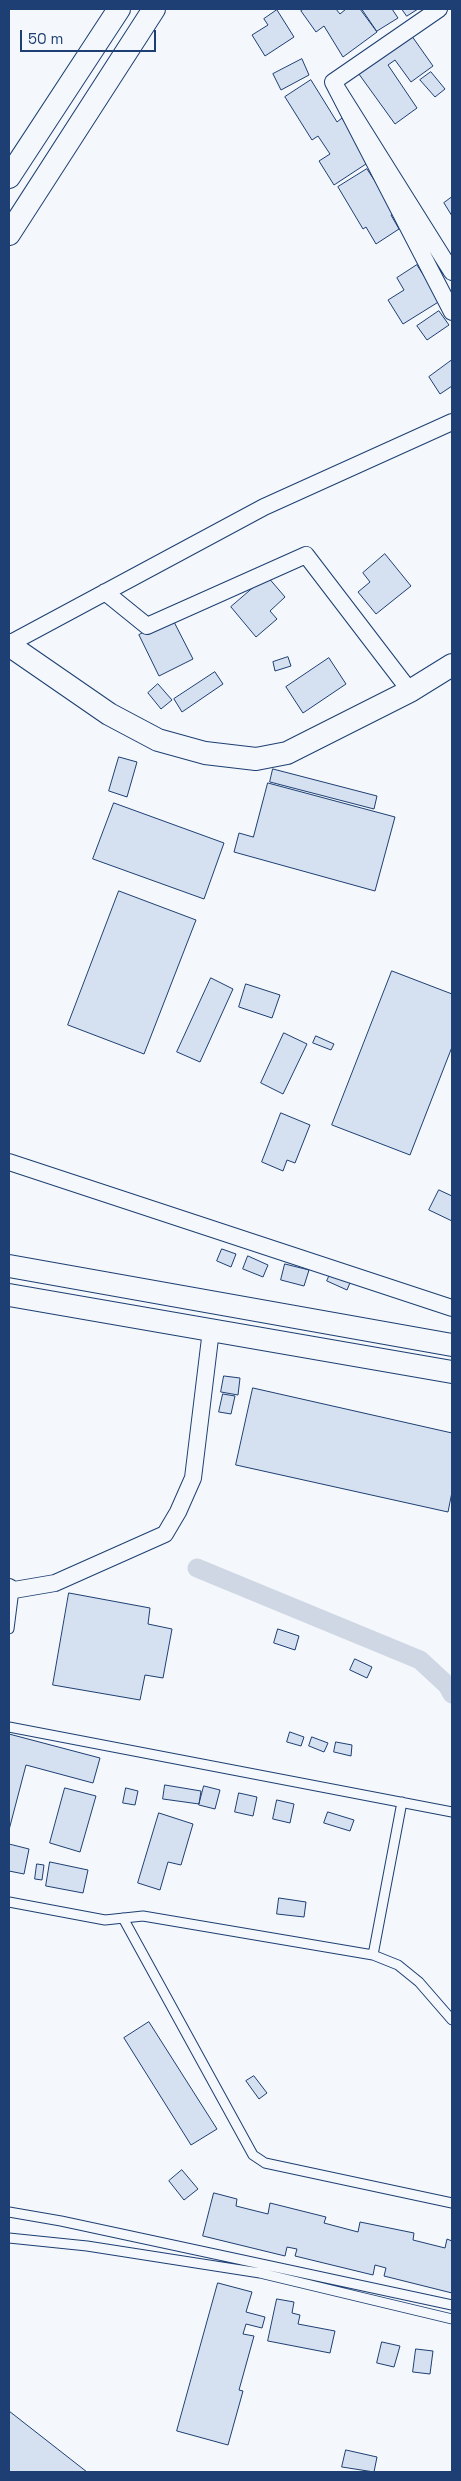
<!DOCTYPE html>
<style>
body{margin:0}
#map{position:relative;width:461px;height:2481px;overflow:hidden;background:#f4f7fb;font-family:"Space Grotesk",sans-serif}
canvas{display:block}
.frame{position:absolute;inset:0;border:10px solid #1d3f73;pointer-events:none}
.scale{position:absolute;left:20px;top:30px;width:136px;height:22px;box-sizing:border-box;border:2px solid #1d3f73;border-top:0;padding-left:6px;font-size:15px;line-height:18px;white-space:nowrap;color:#1d3f73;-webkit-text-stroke:4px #f4f7fb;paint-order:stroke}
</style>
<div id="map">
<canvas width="461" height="2481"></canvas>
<div class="frame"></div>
<div class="scale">50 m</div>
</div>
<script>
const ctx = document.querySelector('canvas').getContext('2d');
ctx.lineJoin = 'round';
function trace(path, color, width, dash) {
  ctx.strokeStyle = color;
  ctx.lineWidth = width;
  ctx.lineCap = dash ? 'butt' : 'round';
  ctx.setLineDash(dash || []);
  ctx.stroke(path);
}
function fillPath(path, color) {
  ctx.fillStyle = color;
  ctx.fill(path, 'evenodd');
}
const canal = new Path2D(`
 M 197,1568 L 420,1660 L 447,1685 L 452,1694`);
const building = new Path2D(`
 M 304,9 L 336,9 L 340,14 L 346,9 L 360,9 L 377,32 L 343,57 L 324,26 L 316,32 L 301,11 Z
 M 362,9 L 392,9 L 398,18 L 377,31 Z
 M 402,9 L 418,9 L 407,16 Z
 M 277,10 L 294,37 L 265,56 L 252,35 L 268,25 L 264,19 Z
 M 409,32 L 433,66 L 411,82 L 395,60 L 388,65 L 417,108 L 395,124 L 356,70 Z
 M 302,59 L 309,75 L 281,90 L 273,74 Z
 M 431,72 L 445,89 L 435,97 L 420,80 Z
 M 311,80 L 337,122 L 342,118 L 369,162 L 334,185 L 319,161 L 330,154 L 318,136 L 312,140 L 285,97 Z
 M 367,169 L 395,212 L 391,215 L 399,229 L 376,244 L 366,227 L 363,229 L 338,187 Z
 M 452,197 L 452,216 L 444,203 Z
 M 417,265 L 440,301 L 403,324 L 388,300 L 404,290 L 397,278 Z
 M 439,311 L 449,325 L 427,340 L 417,326 Z
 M 452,360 L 452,386 L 440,394 L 429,377 Z
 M 385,554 L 411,586 L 376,614 L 358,592 L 370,582 L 363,573 Z
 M 267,576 L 285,597 L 270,611 L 277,619 L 256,637 L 231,607 Z
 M 172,618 L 193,659 L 159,676 L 139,635 Z
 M 288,657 L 291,666 L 275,671 L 273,662 Z
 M 329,658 L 346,684 L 303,713 L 286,687 Z
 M 215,672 L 223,684 L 182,712 L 174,699 Z
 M 158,684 L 172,700 L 161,709 L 148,693 Z
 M 119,757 L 137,762 L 127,797 L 109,791 Z
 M 273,769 L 377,796 L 374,809 L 270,782 Z
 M 268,783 L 395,817 L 375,891 L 234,852 L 239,833 L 253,837 Z
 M 114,803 L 224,843 L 204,899 L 93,859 Z
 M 119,891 L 196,920 L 144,1054 L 68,1025 Z
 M 392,971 L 452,994 L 452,1047 L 410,1155 L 332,1125 Z
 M 211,978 L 233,989 L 200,1062 L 177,1052 Z
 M 246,984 L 280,995 L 272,1018 L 239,1007 Z
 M 284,1033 L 307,1044 L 283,1094 L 261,1083 Z
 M 316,1036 L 334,1044 L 331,1050 L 313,1043 Z
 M 281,1113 L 310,1125 L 295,1163 L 287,1160 L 283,1171 L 262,1162 Z
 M 439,1190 L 452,1196 L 452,1221 L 429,1210 Z
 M 222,1249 L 236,1254 L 231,1267 L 217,1261 Z
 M 248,1256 L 268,1265 L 263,1277 L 243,1269 Z
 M 285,1264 L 309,1270 L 304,1286 L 281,1280 Z
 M 332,1270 L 352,1278 L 347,1290 L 327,1281 Z
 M 224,1376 L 240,1378 L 238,1395 L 221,1392 Z
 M 253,1388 L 452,1433 L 452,1492 L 448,1512 L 236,1465 Z
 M 223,1394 L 235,1396 L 231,1414 L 219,1412 Z
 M 69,1593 L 150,1608 L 148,1624 L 172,1629 L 163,1678 L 145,1675 L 140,1700 L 53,1685 Z
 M 278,1629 L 299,1636 L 295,1650 L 274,1643 Z
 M 355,1659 L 372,1667 L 367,1678 L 350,1670 Z
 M 290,1732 L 304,1737 L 301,1746 L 287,1742 Z
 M 9,1734 L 100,1758 L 93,1783 L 26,1765 L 9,1830 Z
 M 312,1737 L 328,1743 L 324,1752 L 309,1746 Z
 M 336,1742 L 352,1745 L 351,1756 L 334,1752 Z
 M 165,1785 L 201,1791 L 199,1804 L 163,1799 Z
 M 204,1786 L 220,1790 L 215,1809 L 199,1805 Z
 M 65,1788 L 96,1796 L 80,1852 L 50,1843 Z
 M 126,1788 L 138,1791 L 135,1805 L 123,1803 Z
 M 239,1793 L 257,1797 L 253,1816 L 235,1812 Z
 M 277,1800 L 294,1804 L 290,1823 L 273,1819 Z
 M 328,1812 L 354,1820 L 350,1831 L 324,1823 Z
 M 159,1813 L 193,1824 L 181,1865 L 168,1862 L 160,1890 L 138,1883 Z
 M 9,1844 L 29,1849 L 24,1874 L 9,1871 Z
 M 50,1862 L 88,1870 L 83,1893 L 46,1886 Z
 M 37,1864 L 44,1865 L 42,1880 L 35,1879 Z
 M 279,1898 L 306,1902 L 304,1917 L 277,1914 Z
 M 149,2022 L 217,2129 L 191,2145 L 124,2038 Z
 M 254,2076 L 267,2093 L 259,2099 L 246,2081 Z
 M 182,2170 L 198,2189 L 184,2200 L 169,2181 Z
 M 214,2193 L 237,2199 L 236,2206 L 268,2214 L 270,2203 L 326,2217 L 324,2223 L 358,2232 L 360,2222 L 414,2233 L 413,2240 L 445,2248 L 447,2239 L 452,2241 L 452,2293 L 384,2276 L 386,2268 L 375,2265 L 373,2275 L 295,2256 L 297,2249 L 287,2247 L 285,2256 L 203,2236 Z
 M 218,2283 L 252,2292 L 246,2312 L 265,2317 L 262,2328 L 246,2324 L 243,2334 L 254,2336 L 239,2390 L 243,2391 L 228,2445 L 177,2431 Z
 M 277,2299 L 294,2302 L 292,2313 L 300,2315 L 298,2324 L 335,2331 L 330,2353 L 268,2341 Z
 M 382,2342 L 400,2346 L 394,2367 L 377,2363 Z
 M 416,2349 L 433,2351 L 430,2374 L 413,2372 Z
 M 9,2411 L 87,2472 L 9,2472 Z
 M 346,2450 L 377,2457 L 374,2472 L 342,2467 Z`);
const lane = new Path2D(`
 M 9,1629 L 14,1590
 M 9,1727 L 452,1812
 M 9,1902 L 105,1920 L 143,1916 L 373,1955 L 398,1965 L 419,1982 L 452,2020
 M 123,1918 L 253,2155 L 265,2163 L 452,2203
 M 373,1955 L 402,1802
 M 9,2212 L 61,2221 L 452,2305
 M 9,2238 L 87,2246 L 260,2273 L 452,2319`);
const street = new Path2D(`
 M 333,82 L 439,9
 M 452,272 L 333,82 L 452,312
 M 105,592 L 147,626 L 306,555 L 410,691
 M 9,644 L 264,507 L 452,422
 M 9,1162 L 452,1308
 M 9,1587 L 14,1590 L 55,1583 L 165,1534 L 178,1512 L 193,1478 L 211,1330`);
const secondary = new Path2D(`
 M 9,177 L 119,9
 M 9,234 L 154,9
 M 9,645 L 109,714 L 158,740 L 205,753 L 256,759 L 287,753 L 410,691 L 452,665
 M 9,1266 L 452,1345
 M 9,1295 L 452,1372`);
trace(canal, '#cfd7e4', 19);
fillPath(building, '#d5e0f0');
trace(building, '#1d3f73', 1);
trace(lane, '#1d3f73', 11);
trace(street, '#1d3f73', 18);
trace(secondary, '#1d3f73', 24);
trace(lane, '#f4f7fb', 9);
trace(street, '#f4f7fb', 16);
trace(secondary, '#f4f7fb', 22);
</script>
